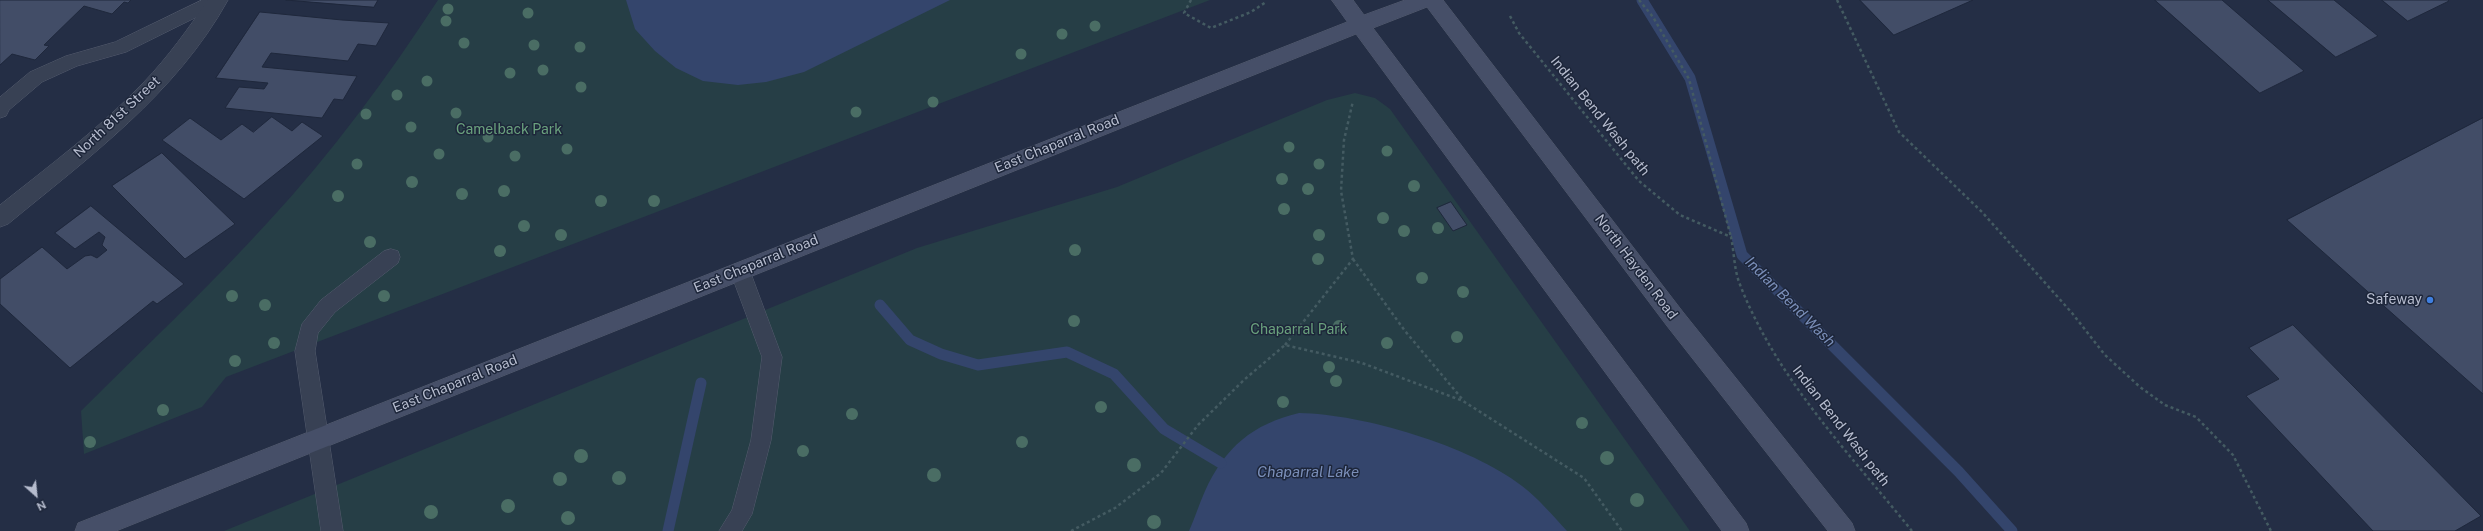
<!DOCTYPE html>
<style>
body{margin:0}
#map{position:relative;width:2483px;height:531px;overflow:hidden;background:#242e45;font-family:"Public Sans",sans-serif}
canvas{display:block}
.north{position:absolute;left:16px;top:475px;width:40px;height:40px;-webkit-text-stroke:3px #1d263a;paint-order:stroke;rotate:153deg;font-size:11px;font-weight:700;line-height:16px;text-align:center;color:#b6bcce}
.north::after{content:'';display:block;margin:auto;width:14px;height:18px;background:#b6bcce;clip-path:polygon(50% 0,100% 100%,50% 72%,0 100%)}
</style>
<div id="map">
<canvas width="2483" height="531"></canvas>
<div class="north">N</div>
</div>
<script>
const ctx = document.querySelector('canvas').getContext('2d');
ctx.lineJoin = 'round';
function fillPath(path, color) {
  ctx.fillStyle = color;
  ctx.fill(path, 'evenodd');
}
function trace(path, color, width, dash) {
  ctx.strokeStyle = color;
  ctx.lineWidth = width;
  ctx.lineCap = dash ? 'butt' : 'round';
  ctx.setLineDash(dash || []);
  ctx.stroke(path);
}
function drawText(font, color, halo, rows, align = 'center') {
  ctx.font = font + ' "Public Sans",sans-serif';
  ctx.lineWidth = 3;
  ctx.setLineDash([]);
  ctx.textBaseline = 'middle';
  ctx.strokeStyle = halo;
  ctx.fillStyle = color;
  for (const [text, x, y, turn = 0] of rows) {
    ctx.save();
    ctx.translate(x, y);
    ctx.rotate((+turn || 0) * Math.PI / 180);
    ctx.textAlign = isNaN(turn) ? turn : align;
    if (halo) ctx.strokeText(text, 0, 0);
    ctx.fillText(text, 0, 0);
    ctx.restore();
  }
}
const green = new Path2D(`
 M 438,0 L 1210,0 L 226,377 L 202,407 L 84,454 L 81,411 C 144,348 209,287 269,221 C 332,153 387,78 438,0 Z
 M 1355,93 L 1375,98 L 1390,109 L 1690,531 L 224,531 L 917,248 L 1117,187 L 1327,100 Z`);
const water = new Path2D(`
 M 626,0 L 950,0 L 804,72 L 766,82 L 738,85 L 703,81 L 676,68 L 655,51 L 635,29 Z
 M 1299,413 C 1363,414 1471,446 1522,486 C 1538,498 1553,516 1567,531 L 1189,531 C 1195,518 1199,504 1205,491 C 1225,447 1253,424 1299,413 Z`);
const stream = new Path2D(`
 M 1642,0 L 1690,78 L 1742,255 L 1959,472 L 2012,531
 M 880,305 L 910,340 L 941,354 L 978,365 L 1067,352 L 1114,374 L 1164,429 L 1221,463
 M 668,531 L 701,383`);
const building = new Path2D(`
 M 0,0 L 131,0 L 128,3 L 124,2 L 112,14 L 84,6 L 44,45 L 49,46 L 35,60 L 12,54 L 0,65 Z
 M 286,0 L 378,0 L 374,7 Z
 M 1860,0 L 1973,0 L 1894,35 Z
 M 2155,0 L 2222,0 L 2304,71 L 2260,93 Z
 M 2268,0 L 2334,0 L 2378,36 L 2336,57 Z
 M 2382,0 L 2448,0 L 2449,1 L 2408,21 Z
 M 260,12 L 342,20 L 389,23 L 376,46 L 358,44 L 348,61 L 271,53 L 262,67 L 357,76 L 343,100 L 334,99 L 322,118 L 225,108 L 239,87 L 264,89 L 268,83 L 216,78 Z
 M 272,117 L 292,131 L 302,122 L 323,136 L 244,199 L 162,140 L 190,118 L 221,140 L 242,124 L 253,132 Z
 M 2483,118 L 2483,394 L 2287,220 Z
 M 162,153 L 235,224 L 185,259 L 112,186 Z
 M 1451,202 L 1467,225 L 1453,231 L 1437,208 Z
 M 91,206 L 184,284 L 157,304 L 153,301 L 70,368 L 0,304 L 0,279 L 42,247 L 67,269 L 85,256 L 91,255 L 97,258 L 107,250 L 102,245 L 105,237 L 99,232 L 75,249 L 55,233 Z
 M 2293,325 L 2481,516 L 2455,531 L 2373,531 L 2246,396 L 2279,379 L 2249,348 Z`);
const path = new Path2D(`
 M 1191,0 L 1184,13 L 1211,28 L 1251,12 L 1266,2
 M 1639,0 L 1653,17 L 1689,79 L 1731,237
 M 1837,0 L 1899,132 L 1982,212 L 2072,313 L 2105,355 L 2140,387 L 2165,405 L 2196,417 L 2233,455 L 2271,531
 M 1510,16 L 1519,33 L 1639,181 L 1680,215 L 1731,237 C 1734,251 1734,268 1739,282 C 1775,377 1849,453 1912,531
 M 1353,259 L 1405,331 L 1463,400
 M 1285,345 L 1353,259 L 1341,191 L 1344,140 L 1353,101
 M 1071,531 L 1115,508 L 1161,473 L 1198,425 L 1245,379 L 1285,345 L 1362,363 L 1463,401 L 1584,478 L 1622,531`);
const service = new Path2D(`
 M 202,0 L 225,0 L 223,4 L 126,52 L 77,66 L 42,82 L 9,110 L 6,116 L 0,118 L 0,97 L 30,72 L 66,56 L 115,42 Z
 M 391,249 L 398,251 L 400,257 L 398,263 L 335,312 L 318,333 L 315,351 L 343,531 L 321,531 L 295,351 L 302,324 L 321,300 L 384,251 Z
 M 740,263 L 747,265 L 750,271 L 782,357 L 771,440 L 752,514 L 742,531 L 719,531 L 732,510 L 751,440 L 762,357 L 730,271 L 733,265 Z`);
const minor = new Path2D(`
 M 208,0 L 228,0 C 176,94 88,158 8,224 L 0,227 L 0,205 C 49,166 100,128 144,82 C 168,57 188,29 208,0 Z`);
const secondary = new Path2D(`
 M 1332,0 L 1353,0 L 1364,15 L 1405,0 L 1443,0 L 1683,312 L 1852,523 L 1855,531 L 1828,531 L 1667,326 L 1427,7 L 1373,28 L 1746,523 L 1749,531 L 1722,531 L 1356,34 L 116,531 L 75,531 L 78,523 L 1347,22 Z`);
const trees = [
 [448,9,5.5],
 [528,13,5.5],
 [446,21,5.5],
 [1095,26,5.5],
 [1062,34,5.5],
 [464,43,5.5],
 [534,45,5.5],
 [580,47,5.5],
 [1021,54,5.5],
 [543,70,5.5],
 [510,73,5.5],
 [427,81,5.5],
 [581,87,5.5],
 [397,95,5.5],
 [933,102,5.5],
 [856,112,5.5],
 [456,113,5.5],
 [366,114,5.5],
 [411,127,5.5],
 [488,137,5.5],
 [1289,147,5.5],
 [567,149,5.5],
 [1387,151,5.5],
 [439,154,5.5],
 [515,156,5.5],
 [357,164,5.5],
 [1319,164,5.5],
 [1282,179,6],
 [412,182,6],
 [1414,186,6],
 [1308,189,6],
 [504,191,6],
 [462,194,6],
 [338,196,6],
 [601,201,6],
 [654,201,6],
 [1284,209,6],
 [1383,218,6],
 [524,226,6],
 [1438,228,6],
 [1404,231,6],
 [561,235,6],
 [1319,235,6],
 [370,242,6],
 [1075,250,6],
 [500,251,6],
 [1318,259,6],
 [1422,278,6],
 [1463,292,6],
 [232,296,6],
 [384,296,6],
 [265,305,6],
 [1074,321,6],
 [1339,326,6],
 [1457,337,6],
 [274,343,6],
 [1387,343,6],
 [235,361,6],
 [1329,367,6],
 [1336,381,6],
 [1283,402,6],
 [1101,407,6],
 [163,410,6],
 [852,414,6],
 [1582,423,6],
 [90,442,6],
 [1022,442,6],
 [803,451,6],
 [581,456,7],
 [1607,458,7],
 [1134,465,7],
 [934,475,7],
 [619,478,7],
 [560,479,7],
 [1637,500,7],
 [508,506,7],
 [431,512,7],
 [568,518,7],
 [1154,522,7]
];
const markers = [
 [2430,300,4,"#3f7fe0"]
];
const streetNames = [
 ["Indian Bend Wash path",1600,116,51],
 ["North 81st Street",117,117,-43],
 ["East Chaparral Road",1057,144,-22],
 ["East Chaparral Road",756,264,-22],
 ["North Hayden Road",1636,267,53],
 ["East Chaparral Road",455,384,-22],
 ["Indian Bend Wash path",1841,426,52]
];
const parkNames = [
 ["Camelback Park",509,130],
 ["Chaparral Park",1299,330]
];
const poiNames = [
 ["Safeway",2422,300]
];
const waterNames = [
 ["Indian Bend Wash",1790,302,45],
 ["Chaparral Lake",1308,472]
];
fillPath(green, '#263e46');
fillPath(water, '#34456c');
trace(stream, '#34456c', 11);
fillPath(building, '#424d67');
trace(building, '#1f283c', 1);
trace(service, '#545c6e', 1);
trace(minor, '#545c6e', 1);
trace(secondary, '#545c6e', 1);
trace(path, '#445b62', 2.5, [3, 3]);
fillPath(service, '#384154');
fillPath(minor, '#384154');
fillPath(secondary, '#464f68');
ctx.fillStyle = '#4a6d64';
for (const [x, y, r] of trees) {
  ctx.beginPath();
  ctx.arc(x, y, r, 0, 2 * Math.PI);
  ctx.fill();
}
for (const [x, y, r, color] of markers) {
  const dot = new Path2D();
  dot.arc(x, y, r, 0, 2 * Math.PI);
  ctx.fillStyle = color;
  ctx.fill(dot);
  trace(dot, '#1d263a', 1.5);
}
drawText('14px', '#b6bcce', '#1d263a', streetNames);
drawText('14px', '#6aa17d', '#1d263a', parkNames);
drawText('14px', '#b6bcce', '#1d263a', poiNames, 'right');
drawText('italic 15px', '#7a8eb8', '#1d263a', waterNames);
</script>
